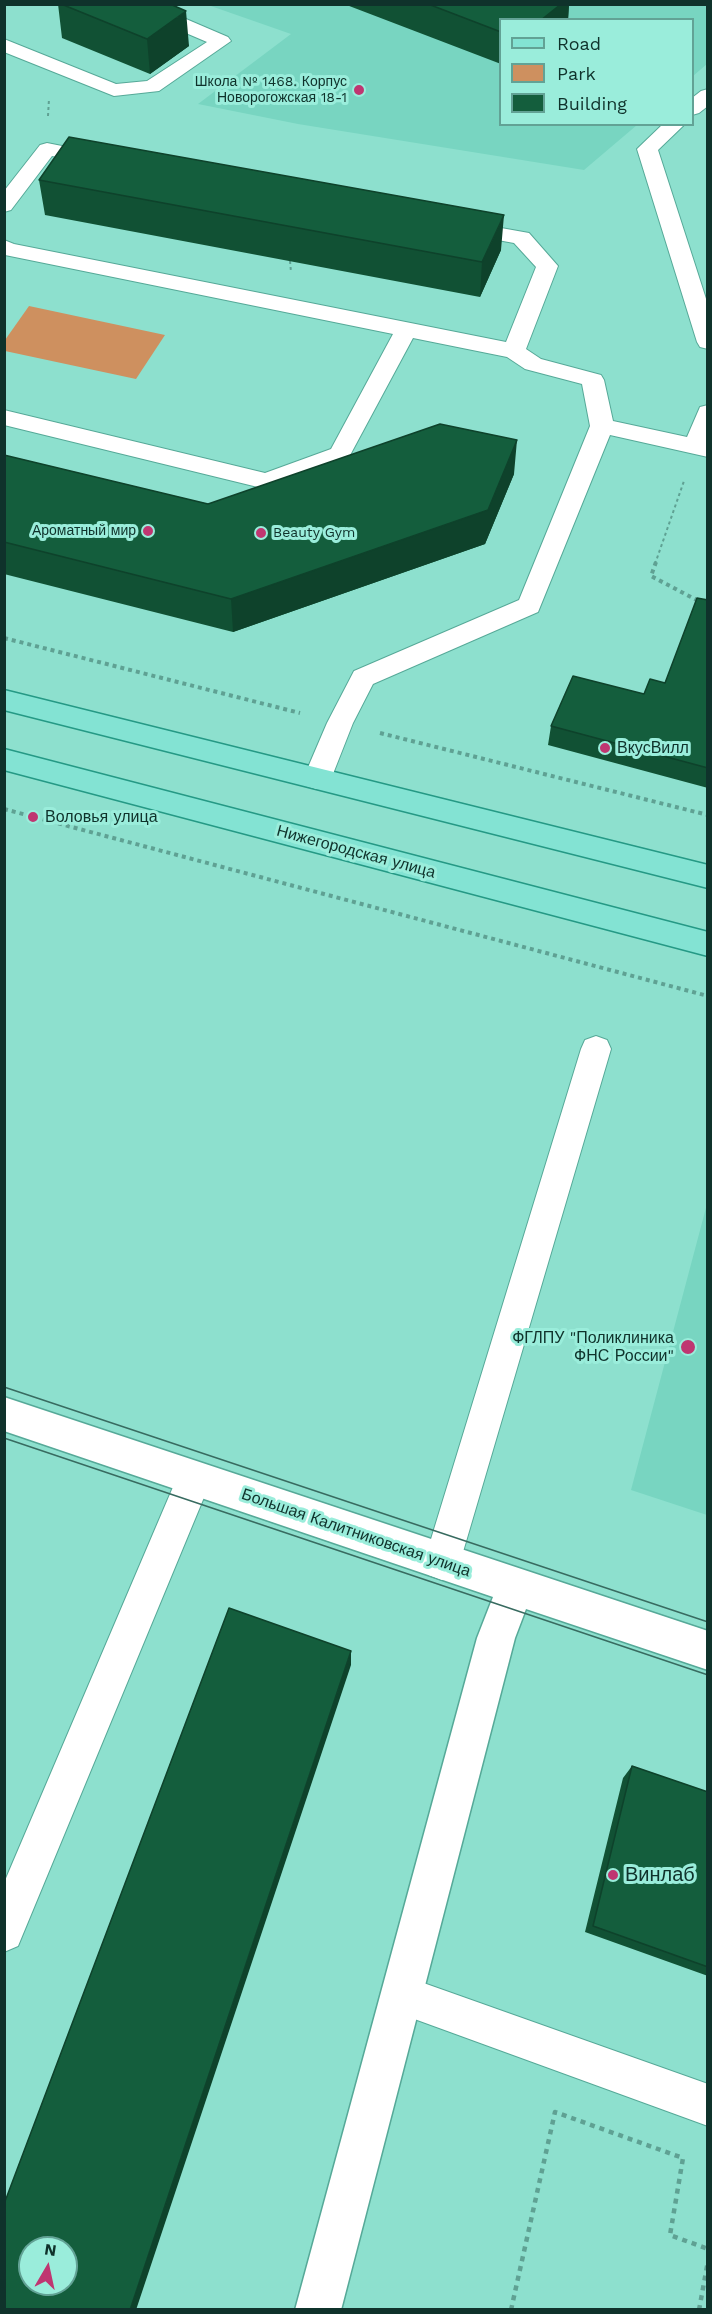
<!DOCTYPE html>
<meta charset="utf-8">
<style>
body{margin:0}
#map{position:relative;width:712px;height:2314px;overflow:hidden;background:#8de0ce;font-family:"Work Sans",sans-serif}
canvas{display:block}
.frame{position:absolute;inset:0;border:6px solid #0f322b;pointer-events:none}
.legend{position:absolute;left:499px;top:18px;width:195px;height:108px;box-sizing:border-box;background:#9aeddb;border:2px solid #62a295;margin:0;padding:8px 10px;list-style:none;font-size:18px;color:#0f322b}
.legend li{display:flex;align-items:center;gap:12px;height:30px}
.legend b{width:30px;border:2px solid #62a295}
.north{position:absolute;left:18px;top:2236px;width:60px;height:60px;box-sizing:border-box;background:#9aeddb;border:2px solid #62a295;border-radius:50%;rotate:9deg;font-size:16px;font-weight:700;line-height:24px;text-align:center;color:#0f322b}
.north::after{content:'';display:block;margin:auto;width:21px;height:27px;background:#bf3671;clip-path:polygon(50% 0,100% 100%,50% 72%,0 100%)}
</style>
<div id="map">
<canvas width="712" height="2314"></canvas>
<div class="frame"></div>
<ul class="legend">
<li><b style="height:8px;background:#83e3d3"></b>Road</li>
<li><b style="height:16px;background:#ce905f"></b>Park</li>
<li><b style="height:16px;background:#145e3d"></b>Building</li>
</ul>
<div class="north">N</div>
</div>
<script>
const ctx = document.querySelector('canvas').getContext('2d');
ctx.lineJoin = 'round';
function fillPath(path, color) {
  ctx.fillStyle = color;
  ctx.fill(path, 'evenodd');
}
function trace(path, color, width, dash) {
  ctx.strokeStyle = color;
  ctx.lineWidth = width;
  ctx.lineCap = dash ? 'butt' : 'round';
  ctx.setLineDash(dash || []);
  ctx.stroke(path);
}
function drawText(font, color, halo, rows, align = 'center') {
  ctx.font = font + ' "Work Sans",sans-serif';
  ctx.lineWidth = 6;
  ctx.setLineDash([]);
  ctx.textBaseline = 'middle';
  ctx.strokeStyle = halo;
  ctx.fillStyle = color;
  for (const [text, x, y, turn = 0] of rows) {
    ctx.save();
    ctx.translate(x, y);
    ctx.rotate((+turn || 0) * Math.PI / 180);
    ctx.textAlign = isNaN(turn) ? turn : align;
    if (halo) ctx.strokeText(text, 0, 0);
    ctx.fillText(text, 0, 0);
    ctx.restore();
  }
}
const built = new Path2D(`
 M 208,5 L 707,5 L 707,64 L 693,76 L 692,20 L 500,20 L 500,124 L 637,125 L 584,170 L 298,124 L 198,104 L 291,34 Z
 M 707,1204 L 707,1515 L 631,1490 Z`);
const green = new Path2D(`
 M 29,306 L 165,335 L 136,379 L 5,351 L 5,340 Z`);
const pathFar2 = new Path2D(`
 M 48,116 L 49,99
 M 290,261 L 291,272
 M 655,564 L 684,481`);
const pathFar1 = new Path2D(`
 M 656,562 L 651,576 L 708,606
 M 4,638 L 300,713
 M 380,733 L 708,815
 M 4,809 L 708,996`);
const path = new Path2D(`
 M 511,2310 L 555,2112 L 683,2158 L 670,2235 L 708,2249
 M 699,2310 L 708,2261`);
const lane = new Path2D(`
 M 131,4 L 151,4 L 228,37 L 231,41 L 159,91 L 114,96 L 4,52 L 4,39 L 116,84 L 147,81 L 207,42 L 132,10 Z
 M 708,89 L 708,106 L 699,113 L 692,115 L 692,98 L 701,91 Z
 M 663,124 L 685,124 L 658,150 L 708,305 L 708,349 L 700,347 L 697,342 L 637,149 Z
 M 47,143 L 107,155 L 110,159 L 107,163 L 100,165 L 52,156 L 11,210 L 4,212 L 4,191 L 40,145 Z
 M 462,221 L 529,233 L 558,266 L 526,349 L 541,359 L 601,375 L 604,380 L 613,421 L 687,437 L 700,407 L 708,405 L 708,457 L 610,435 L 538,612 L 373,684 L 353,723 L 331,779 L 327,786 L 317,789 L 307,786 L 303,779 L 327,723 L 354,671 L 519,600 L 590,426 L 582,384 L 525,369 L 507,357 L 413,338 L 348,459 L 266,489 L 4,425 L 4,410 L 265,473 L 331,449 L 393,334 L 5,255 L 4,240 L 14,244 L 506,342 L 536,267 L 514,243 L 454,232 L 451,227 L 454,222 Z
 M 596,1036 L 607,1040 L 611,1049 L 460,1562 L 455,1575 L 442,1580 L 429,1575 L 424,1562 L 581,1049 L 585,1040 Z
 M 194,1461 L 206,1466 L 212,1478 L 18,1946 L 4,1952 L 4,1883 L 182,1466 Z
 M 401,1975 L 708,2084 L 708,2126 L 387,2009 L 381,1995 L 387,1981 Z`);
const street = new Path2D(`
 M 4,1397 L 708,1631 L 708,1670 L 526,1609 L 515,1638 L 341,2310 L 295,2310 L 477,1638 L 493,1597 L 4,1431 Z`);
const primary = new Path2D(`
 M 4,690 L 708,865 L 708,888 L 4,710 Z
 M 4,749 L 708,932 L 708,956 L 4,770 Z`);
const tram = new Path2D(`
 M 4,1387 L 708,1622
 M 4,1438 L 708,1675`);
const wall = new Path2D(`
 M 58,4 L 170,4 L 189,46 L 150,74 L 62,38 Z
 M 344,4 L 569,4 L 568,20 L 501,20 L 501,64 Z
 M 39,180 L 501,250 L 480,297 L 45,215 Z
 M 4,455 L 208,504 L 514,474 L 485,544 L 233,632 L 4,574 Z
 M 708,600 L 708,788 L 548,745 L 551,726 L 644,694 L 665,683 Z
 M 632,1766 L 708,1792 L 708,1976 L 585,1932 L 623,1778 Z`);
const shadedWall = new Path2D(`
 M 561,4 L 569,4 L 568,20 L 541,20 Z
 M 186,11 L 189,46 L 150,74 L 147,39 Z
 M 504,215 L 501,250 L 480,297 L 482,262 Z
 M 517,440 L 514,474 L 485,544 L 233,632 L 231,599 Z
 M 351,1651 L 351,1665 L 136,2310 L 130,2310 Z`);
const building = new Path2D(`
 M 61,4 L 170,4 L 186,11 L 147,39 Z
 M 428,4 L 561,4 L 541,20 L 501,20 L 501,32 Z
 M 69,137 L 504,215 L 482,262 L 39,180 Z
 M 440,424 L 517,440 L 488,510 L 231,599 L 4,542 L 4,455 L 208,504 Z
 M 697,598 L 708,600 L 708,768 L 551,726 L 573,676 L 644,694 L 650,679 L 665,683 Z
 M 229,1608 L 351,1651 L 130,2310 L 4,2310 L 4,2204 ZM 30,2248 L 66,2248 L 66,2284 L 30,2284 Z
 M 632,1766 L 708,1792 L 708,1967 L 593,1926 Z`);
const markers = [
 [359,90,6,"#bf3671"],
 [148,531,6,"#bf3671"],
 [261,533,6,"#bf3671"],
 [605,748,6,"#bf3671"],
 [33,817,6,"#bf3671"],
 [688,1347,8,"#bf3671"],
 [613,1875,6,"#bf3671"]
];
const farPoinames = [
 ["Школа № 1468. Корпус",347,82],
 ["Новорогожская 18-1",347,98],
 ["Ароматный мир",136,531],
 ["Beauty Gym",273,533,"left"]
];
const poiNames = [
 ["ВкусВилл",617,748],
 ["Воловья улица",45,817],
 ["ФГЛПУ \"Поликлиника",674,1338,"right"],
 ["ФНС России\"",674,1356,"right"]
];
const streetNames = [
 ["Нижегородская улица",356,852,15],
 ["Большая Калитниковская улица",356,1533,19]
];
const nearPoinames = [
 ["Винлаб",625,1875]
];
fillPath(built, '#78d5c1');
fillPath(green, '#ce905f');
trace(lane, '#56a998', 2);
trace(street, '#56a998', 3);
trace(primary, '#259985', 3);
trace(pathFar2, '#5fa193', 2, [3, 3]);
trace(pathFar1, '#5fa193', 4, [4, 4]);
trace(path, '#5fa193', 4.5, [5, 5]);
fillPath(lane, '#fff');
fillPath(street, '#fff');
fillPath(primary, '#83e3d3');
trace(tram, '#386b60', 1.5);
fillPath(wall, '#115134');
fillPath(shadedWall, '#0e422b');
fillPath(building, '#145e3d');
trace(building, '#0e422b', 1.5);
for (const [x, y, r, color] of markers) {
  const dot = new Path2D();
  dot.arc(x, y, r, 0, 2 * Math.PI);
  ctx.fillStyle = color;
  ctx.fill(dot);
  trace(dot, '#9aeddb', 2);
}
drawText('14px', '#0f322b', '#9aeddb', farPoinames, 'right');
drawText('16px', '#0f322b', '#9aeddb', poiNames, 'left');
drawText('16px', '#0f322b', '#9aeddb', streetNames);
drawText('20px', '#0f322b', '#9aeddb', nearPoinames, 'left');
</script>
